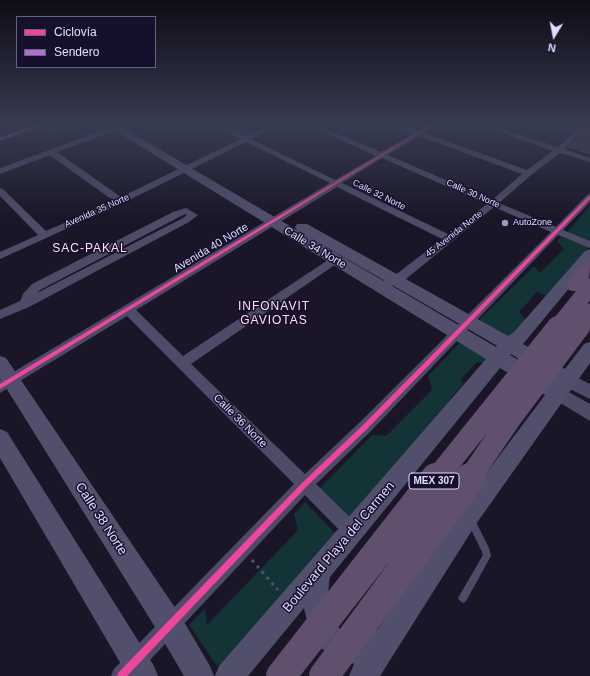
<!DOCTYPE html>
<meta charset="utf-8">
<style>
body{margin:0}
#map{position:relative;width:590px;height:676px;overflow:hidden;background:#1a1627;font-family:Arial,sans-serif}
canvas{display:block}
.legend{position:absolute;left:16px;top:16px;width:140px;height:52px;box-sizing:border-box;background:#17102d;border:1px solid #686281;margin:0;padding:5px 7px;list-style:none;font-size:12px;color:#e2dcff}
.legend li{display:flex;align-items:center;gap:8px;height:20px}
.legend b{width:20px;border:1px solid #686281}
.north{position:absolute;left:534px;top:16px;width:40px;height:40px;-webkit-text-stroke:3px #17102d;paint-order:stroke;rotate:190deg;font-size:11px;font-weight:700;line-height:16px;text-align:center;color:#e2dcff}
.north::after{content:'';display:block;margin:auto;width:14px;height:18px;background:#e2dcff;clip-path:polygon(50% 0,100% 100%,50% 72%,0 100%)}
</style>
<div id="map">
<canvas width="590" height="676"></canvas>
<ul class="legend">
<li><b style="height:5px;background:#ed469a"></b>Ciclovía</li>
<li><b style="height:5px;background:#b36fd0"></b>Sendero</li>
</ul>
<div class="north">N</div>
</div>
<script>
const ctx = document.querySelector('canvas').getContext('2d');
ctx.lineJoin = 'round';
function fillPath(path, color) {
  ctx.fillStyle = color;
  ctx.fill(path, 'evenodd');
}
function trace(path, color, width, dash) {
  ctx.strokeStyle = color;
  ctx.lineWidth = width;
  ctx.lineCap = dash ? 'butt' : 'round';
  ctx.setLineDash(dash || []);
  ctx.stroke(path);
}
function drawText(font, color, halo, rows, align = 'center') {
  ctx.font = font + ' Arial,sans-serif';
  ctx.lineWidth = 3;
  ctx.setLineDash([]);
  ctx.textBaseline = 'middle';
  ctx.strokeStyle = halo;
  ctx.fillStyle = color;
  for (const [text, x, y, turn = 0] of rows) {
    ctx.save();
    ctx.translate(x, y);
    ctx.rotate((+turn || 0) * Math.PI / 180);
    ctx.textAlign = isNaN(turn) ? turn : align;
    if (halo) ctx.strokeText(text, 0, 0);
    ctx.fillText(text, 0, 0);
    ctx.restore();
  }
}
const green = new Path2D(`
 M 590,206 L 590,241 L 567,232 Z
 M 561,237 L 589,247 L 546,296 L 537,292 L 519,312 L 526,320 L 512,336 L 505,337 L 478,321 L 534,266 L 540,273 L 564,249 L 557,241 Z
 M 462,340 L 491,358 L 486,364 L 477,362 L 460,380 L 464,383 L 451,398 L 453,402 L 348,519 L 320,493 L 320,488 L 372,435 L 386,436 L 432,390 L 428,376 Z
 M 305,502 L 336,534 L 226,662 L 217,666 L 189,625 L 205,608 L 207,625 L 298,530 L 294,514 Z`);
const building = new Path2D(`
 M 590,128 L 590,154 L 568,147 L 579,136 Z`);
const path = new Path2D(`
 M 252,560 L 278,590`);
const service = new Path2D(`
 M 471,517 L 474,518 L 489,548 L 491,556 L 466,601 L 463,603 L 460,601 L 458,598 L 483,555 L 482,552 L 467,521 L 468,518 Z`);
const minor = new Path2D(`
 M 34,125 L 44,125 L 0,141 L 0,137 Z
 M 214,125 L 223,125 L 246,136 L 269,125 L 277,125 L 251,139 L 335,180 L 376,156 L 308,125 L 317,125 L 381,152 L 413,134 L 392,125 L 402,125 L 418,131 L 427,125 L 435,125 L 424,133 L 527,170 L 553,151 L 479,125 L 489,125 L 558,147 L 582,125 L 589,125 L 564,149 L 590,158 L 590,162 L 560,153 L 531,175 L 499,203 L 556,227 L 587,195 L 590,194 L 590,202 L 563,230 L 590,241 L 590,248 L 558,235 L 370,432 L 316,484 L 359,526 L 361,532 L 359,538 L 353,540 L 347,538 L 305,495 L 135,676 L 111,676 L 114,669 L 294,484 L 127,316 L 0,393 L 0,380 L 330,183 L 246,142 L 123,203 L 0,259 L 0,252 L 38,235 L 0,196 L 0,188 L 3,189 L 46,231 L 114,201 L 48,154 L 48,150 L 54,150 L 121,197 L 240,139 ZM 419,136 L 522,174 L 492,200 L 388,155 ZM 382,158 L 487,204 L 448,234 L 342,183 ZM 337,187 L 442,239 L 398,273 L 383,281 L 382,284 L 383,287 L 387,288 L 406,279 L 494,207 L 551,232 L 360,422 L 305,474 L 191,364 L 339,262 L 340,260 L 339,258 L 331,258 L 183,356 L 136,310 Z
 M 186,208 L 198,215 L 189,222 L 29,307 L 0,319 L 0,310 L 20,301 L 23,294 L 32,284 L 173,212 ZM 185,214 L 187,215 L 183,218 L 37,293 L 40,290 Z`);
const tertiary = new Path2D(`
 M 117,125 L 129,125 L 0,174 L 0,168 Z
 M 568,373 L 590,384 L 590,399 L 562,385 L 560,380 L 562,375 Z
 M 558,386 L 590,404 L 590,421 L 552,398 L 550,393 L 552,388 Z`);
const secondary = new Path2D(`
 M 106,125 L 118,125 L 496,347 L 497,346 L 494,344 L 297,230 L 295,227 L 297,224 L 307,224 L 508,336 L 514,332 L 585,251 L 590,249 L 590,263 L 523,344 L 565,369 L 584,344 L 590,342 L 590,363 L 476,524 L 380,676 L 349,676 L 354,664 L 320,648 L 306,617 L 304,608 L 248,676 L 215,676 L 219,666 L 486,359 ZM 511,354 L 552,380 L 510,355 ZM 500,368 L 545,395 L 460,508 L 377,630 L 359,638 C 353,635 343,632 339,628 C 328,615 327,592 330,577 Z
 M 0,356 L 6,358 L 180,615 L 210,666 L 214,676 L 184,676 L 160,635 L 0,378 Z
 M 0,429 L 7,432 L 154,666 L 158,676 L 128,676 L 0,458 Z`);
const trunk = new Path2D(`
 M 590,262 C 590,277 589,296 569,290 L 566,286 C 571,277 580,265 590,262 Z`);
const trunkBridgeFar2 = new Path2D(`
 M 557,328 L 590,287
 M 578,328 L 590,312`);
const trunkBridgeFar1 = new Path2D(`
 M 436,479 L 558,327
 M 469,479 L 510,419 L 579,327`);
const trunkBridge = new Path2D(`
 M 281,676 L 436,478
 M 324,676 L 470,478`);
const quiet = new Path2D(`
 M 43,125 L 52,131
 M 0,139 L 41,125`);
const cycleway = new Path2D(`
 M 430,125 L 433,125 L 0,389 L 0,384 Z
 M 589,196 L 590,196 L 590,199 L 367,429 L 306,487 L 127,676 L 117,676 L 118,673 L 302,483 L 363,425 Z`);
const markers = [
 [505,223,4,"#9c97b3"]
];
const farStreetnames = [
 ["Calle 30 Norte",473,194,24],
 ["Calle 32 Norte",379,195,26],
 ["Avenida 35 Norte",97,211,-24],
 ["45 Avenida Norte",454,234,-38]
];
const farPoinames = [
 ["AutoZone",513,223]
];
const shields = [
 [434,481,50]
];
const shieldNames = [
 ["MEX 307",434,481]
];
const streetNames = [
 ["Avenida 40 Norte",211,248,-31],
 ["Calle 34 Norte",315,248,31],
 ["Calle 36 Norte",240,421,45]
];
const neighbourhoodNames = [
 ["SAC-PAKAL",90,249],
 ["INFONAVIT",274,307],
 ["GAVIOTAS",274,321]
];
const nearStreetnames = [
 ["Calle 38 Norte",101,519,57],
 ["Boulevard Playa del Carmen",339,547,-50]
];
fillPath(green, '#133336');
fillPath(building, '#393548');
trace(building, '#474159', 1);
trace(path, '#485768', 3, [3, 4.5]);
fillPath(service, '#4e4b68');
fillPath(minor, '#4e4b68');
fillPath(tertiary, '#4e4b68');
fillPath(secondary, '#524f6d');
fillPath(trunk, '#61506d');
trace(trunkBridgeFar2, '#61506d', 17);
trace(trunkBridgeFar1, '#61506d', 22);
trace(trunkBridge, '#61506d', 30);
trace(quiet, '#b36fd0', 2.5, [5, 2.5]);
fillPath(cycleway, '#ed469a');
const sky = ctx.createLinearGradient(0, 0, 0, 220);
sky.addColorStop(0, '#0e0c15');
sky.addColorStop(0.57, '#383c52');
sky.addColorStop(1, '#383c5200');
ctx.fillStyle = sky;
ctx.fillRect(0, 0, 590, 220);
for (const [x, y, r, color] of markers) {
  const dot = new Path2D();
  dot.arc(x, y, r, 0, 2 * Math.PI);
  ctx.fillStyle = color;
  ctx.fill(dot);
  trace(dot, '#17102d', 1.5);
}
drawText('9px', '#e2dcff', '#17102d', farStreetnames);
drawText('9px', '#e2dcff', '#17102d', farPoinames, 'left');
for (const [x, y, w] of shields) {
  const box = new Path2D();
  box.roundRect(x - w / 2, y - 8, w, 16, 3);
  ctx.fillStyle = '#17102d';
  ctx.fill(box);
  trace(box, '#e2dcff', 1);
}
drawText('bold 10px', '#e2dcff', null, shieldNames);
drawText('11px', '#e2dcff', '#17102d', streetNames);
ctx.letterSpacing = '1px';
drawText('12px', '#ffdef1', '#17102d', neighbourhoodNames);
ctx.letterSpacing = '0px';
drawText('13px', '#e2dcff', '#17102d', nearStreetnames);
</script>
